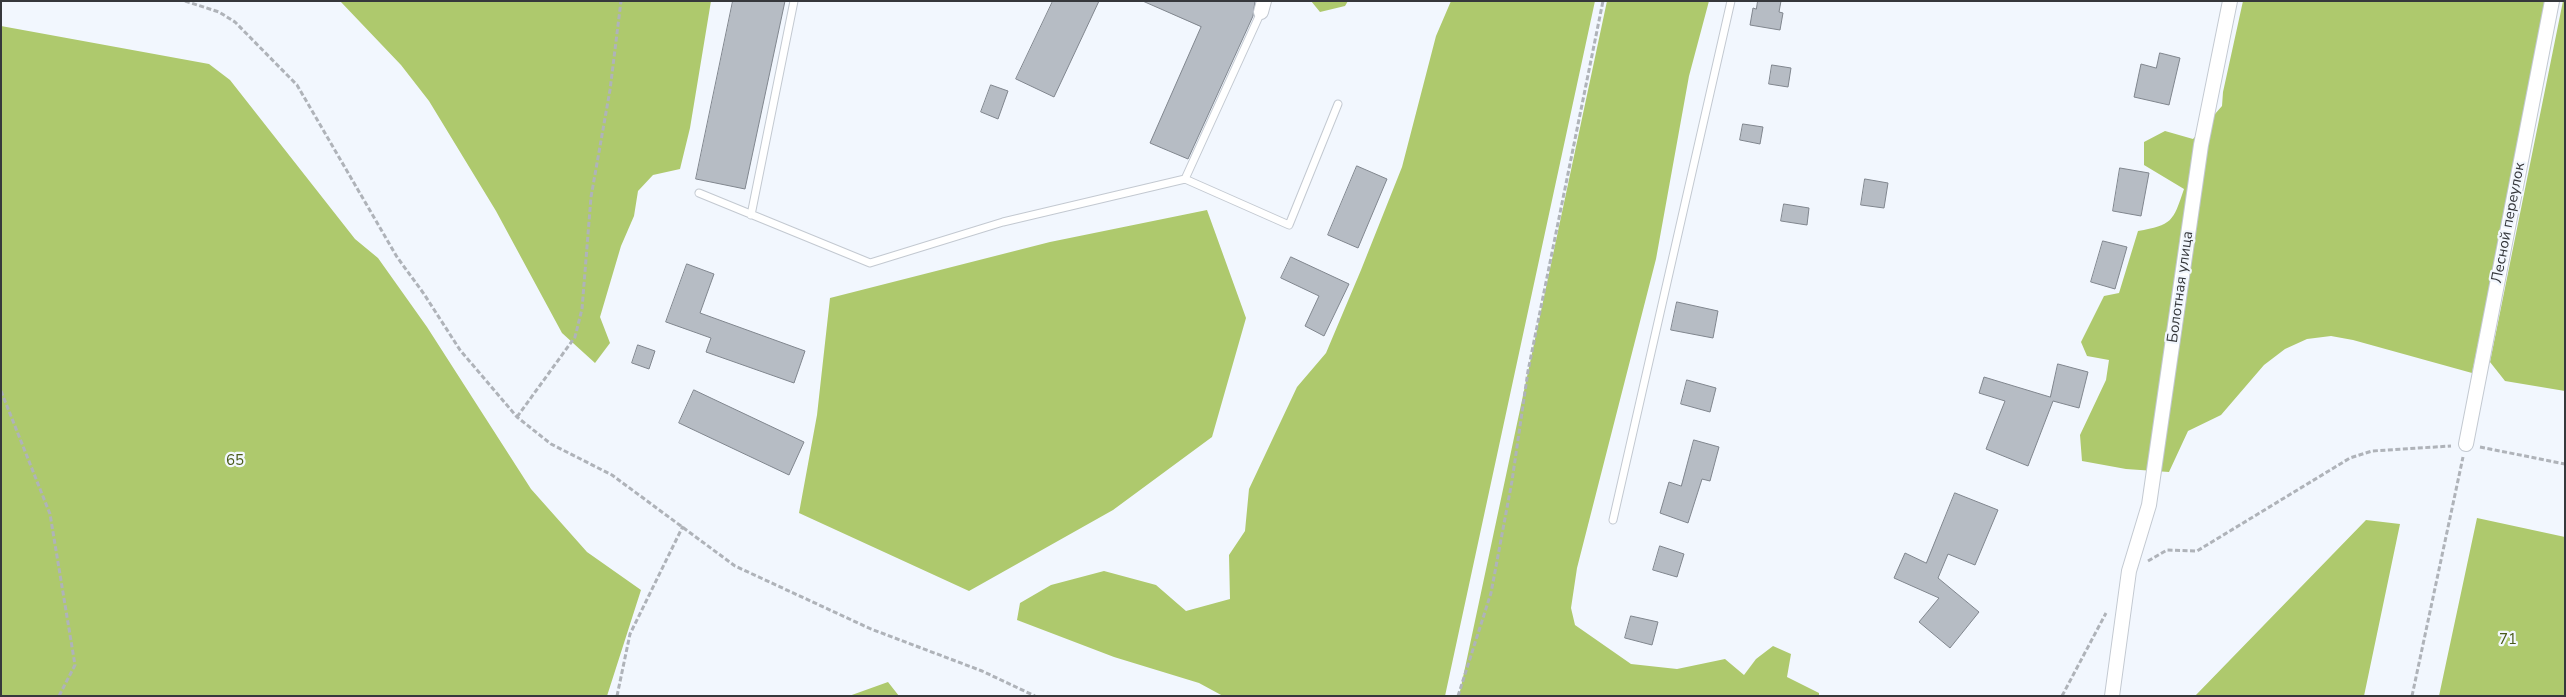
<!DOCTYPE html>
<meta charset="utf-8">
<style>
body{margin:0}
#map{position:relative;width:2566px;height:697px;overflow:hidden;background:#f2f7fe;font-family:"Nunito Sans",sans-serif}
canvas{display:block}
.frame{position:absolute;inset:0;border:2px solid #36383c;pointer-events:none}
</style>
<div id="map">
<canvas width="2566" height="697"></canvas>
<div class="frame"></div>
</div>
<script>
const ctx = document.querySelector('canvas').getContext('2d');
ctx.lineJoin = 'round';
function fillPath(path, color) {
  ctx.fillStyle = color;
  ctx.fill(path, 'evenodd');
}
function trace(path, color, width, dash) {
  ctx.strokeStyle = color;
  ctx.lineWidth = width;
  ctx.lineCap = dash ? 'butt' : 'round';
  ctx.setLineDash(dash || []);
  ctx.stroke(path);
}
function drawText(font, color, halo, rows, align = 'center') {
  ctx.font = font + ' "Nunito Sans",sans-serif';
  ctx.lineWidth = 4.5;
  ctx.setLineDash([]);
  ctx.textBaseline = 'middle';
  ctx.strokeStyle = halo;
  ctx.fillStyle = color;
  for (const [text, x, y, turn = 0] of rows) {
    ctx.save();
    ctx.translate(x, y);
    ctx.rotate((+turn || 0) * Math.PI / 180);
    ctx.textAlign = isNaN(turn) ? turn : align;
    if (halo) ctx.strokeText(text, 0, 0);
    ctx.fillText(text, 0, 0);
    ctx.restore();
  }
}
const forest = new Path2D(`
 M 340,1 L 711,1 L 690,128 L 680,169 L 653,175 L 638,191 L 634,216 L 621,246 L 600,317 L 610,343 L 595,363 L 562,333 L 496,211 L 429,101 L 401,65 Z
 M 1311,1 L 1348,1 L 1345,6 L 1320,12 Z
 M 1451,1 L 1595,1 L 1445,696 L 1223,696 L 1199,683 L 1114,657 L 1017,620 L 1020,603 L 1051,585 L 1104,571 L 1156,585 L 1186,611 L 1230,599 L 1229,555 L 1245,531 L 1249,489 L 1297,387 L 1326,353 L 1361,270 L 1402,167 L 1436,36 Z
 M 1607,1 L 1709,1 L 1689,76 L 1656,259 L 1577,568 L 1571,608 L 1575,625 L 1631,664 L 1677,669 L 1725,659 L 1744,675 L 1756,659 L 1773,646 L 1791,654 L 1787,677 L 1819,693 L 1819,696 L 1459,696 Z
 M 2243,1 L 2547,1 L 2472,373 L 2353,340 L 2331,336 L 2307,339 L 2285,349 L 2264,365 L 2221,415 L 2188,431 L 2169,472 L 2126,469 L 2082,461 L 2080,435 L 2106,380 L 2109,360 L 2087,356 L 2081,342 L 2104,296 L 2119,293 L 2138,231 C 2172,225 2173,222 2184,189 L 2144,165 L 2144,142 L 2165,131 L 2193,139 L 2222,106 L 2223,92 Z
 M 2563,1 L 2565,1 L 2565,391 L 2505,381 L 2490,362 Z
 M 1,26 L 209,64 L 230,80 L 355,239 L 378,258 L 427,327 L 531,489 L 587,552 L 641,590 L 607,696 L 1,696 Z
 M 1207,210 L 1246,318 L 1212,437 L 1113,510 L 969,591 L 799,513 L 817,415 L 830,298 L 1050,242 Z
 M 2477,518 L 2565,537 L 2565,696 L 2439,696 Z
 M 2366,520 L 2400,524 L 2364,696 L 2195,696 Z
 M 888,682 L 899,696 L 849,696 Z`);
const building = new Path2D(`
 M 733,1 L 785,1 L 745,189 L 696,179 Z
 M 1053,1 L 1099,1 L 1054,97 L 1016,79 Z
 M 1143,1 L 1255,1 L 1253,16 L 1188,159 L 1150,143 L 1201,27 Z
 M 1758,1 L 1781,1 L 1779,12 L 1783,13 L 1780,30 L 1750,25 L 1753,8 L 1756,9 Z
 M 2160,53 L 2180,58 L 2169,105 L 2134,97 L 2141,64 L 2156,68 Z
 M 1772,65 L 1791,68 L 1788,87 L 1769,84 Z
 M 991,85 L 1008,91 L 998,119 L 981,112 Z
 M 1743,124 L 1763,127 L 1760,144 L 1740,140 Z
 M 1357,166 L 1387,179 L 1358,248 L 1328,235 Z
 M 2120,168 L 2149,173 L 2141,216 L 2113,211 Z
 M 1865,179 L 1888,183 L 1884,208 L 1861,205 Z
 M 1784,204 L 1809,208 L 1807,225 L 1781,221 Z
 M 2103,241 L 2127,247 L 2115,289 L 2091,282 Z
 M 1291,257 L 1349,284 L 1324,336 L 1305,326 L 1319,296 L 1281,278 Z
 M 687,264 L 714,274 L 700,313 L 805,351 L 794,383 L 706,352 L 711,338 L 666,322 Z
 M 1677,302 L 1718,311 L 1713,338 L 1671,330 Z
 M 638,345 L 655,351 L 649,369 L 632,363 Z
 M 2058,364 L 2088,372 L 2079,408 L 2053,401 L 2028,466 L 1986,449 L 2005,401 L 1979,393 L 1984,377 L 2050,397 Z
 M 1687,380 L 1716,388 L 1710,412 L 1681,404 Z
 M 694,390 L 804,442 L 789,475 L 679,423 Z
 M 1694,440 L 1719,447 L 1710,481 L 1702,479 L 1688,523 L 1660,513 L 1669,482 L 1681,486 Z
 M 1955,493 L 1998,510 L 1975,565 L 1948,554 L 1938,578 L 1979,612 L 1950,648 L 1919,622 L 1939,598 L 1894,578 L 1905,553 L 1926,563 Z
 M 1660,546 L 1684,554 L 1677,577 L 1653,570 Z
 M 1631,616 L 1658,622 L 1652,645 L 1625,638 Z`);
const path = new Path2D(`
 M 185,1 L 219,12 L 235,22 L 297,85 L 397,257 L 424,294 L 460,350 L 517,417 L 551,444 L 612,475 L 735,566 L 871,629 L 982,671 L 1035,696
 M 1,391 L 50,514 L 75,665 L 59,696
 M 517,417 L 575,337 L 582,309 L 591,197 L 610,90 L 621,1
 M 2480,447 L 2565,464
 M 2148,561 L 2167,550 L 2197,551 L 2350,458 L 2372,451 L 2451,446
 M 617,696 L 630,634 L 683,526
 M 1458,696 L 1491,593 L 1512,481 L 1528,371 L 1603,1
 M 2062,696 L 2106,613
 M 2412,696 L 2463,457`);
const lane = new Path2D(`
 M 1185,179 L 1261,12
 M 699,193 L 870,263 L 1003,222 L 1185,179 L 1289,225 L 1338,104
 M 751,215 L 794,1
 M 1613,520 L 1731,1`);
const street = new Path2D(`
 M 1261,12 L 1264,1
 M 2466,444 L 2552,1
 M 2112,696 L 2129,571 L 2149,505 L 2201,145 L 2230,1`);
const streetNames = [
 ["Лесной переулок",2509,223,-79],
 ["Болотная улица",2181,287,-82]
];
const parkNames = [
 ["65",235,461],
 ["71",2508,640]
];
fillPath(forest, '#aec96d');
fillPath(building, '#b6bcc4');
trace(building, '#80868e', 1);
trace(lane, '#c3c9d1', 9);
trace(street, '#c3c9d1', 16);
trace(path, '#afb3b9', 3, [5, 2.5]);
trace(lane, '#fff', 7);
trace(street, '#fff', 14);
drawText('15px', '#36383c', '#f2f7fe', streetNames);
drawText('15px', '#495a19', '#f2f7fe', parkNames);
</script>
